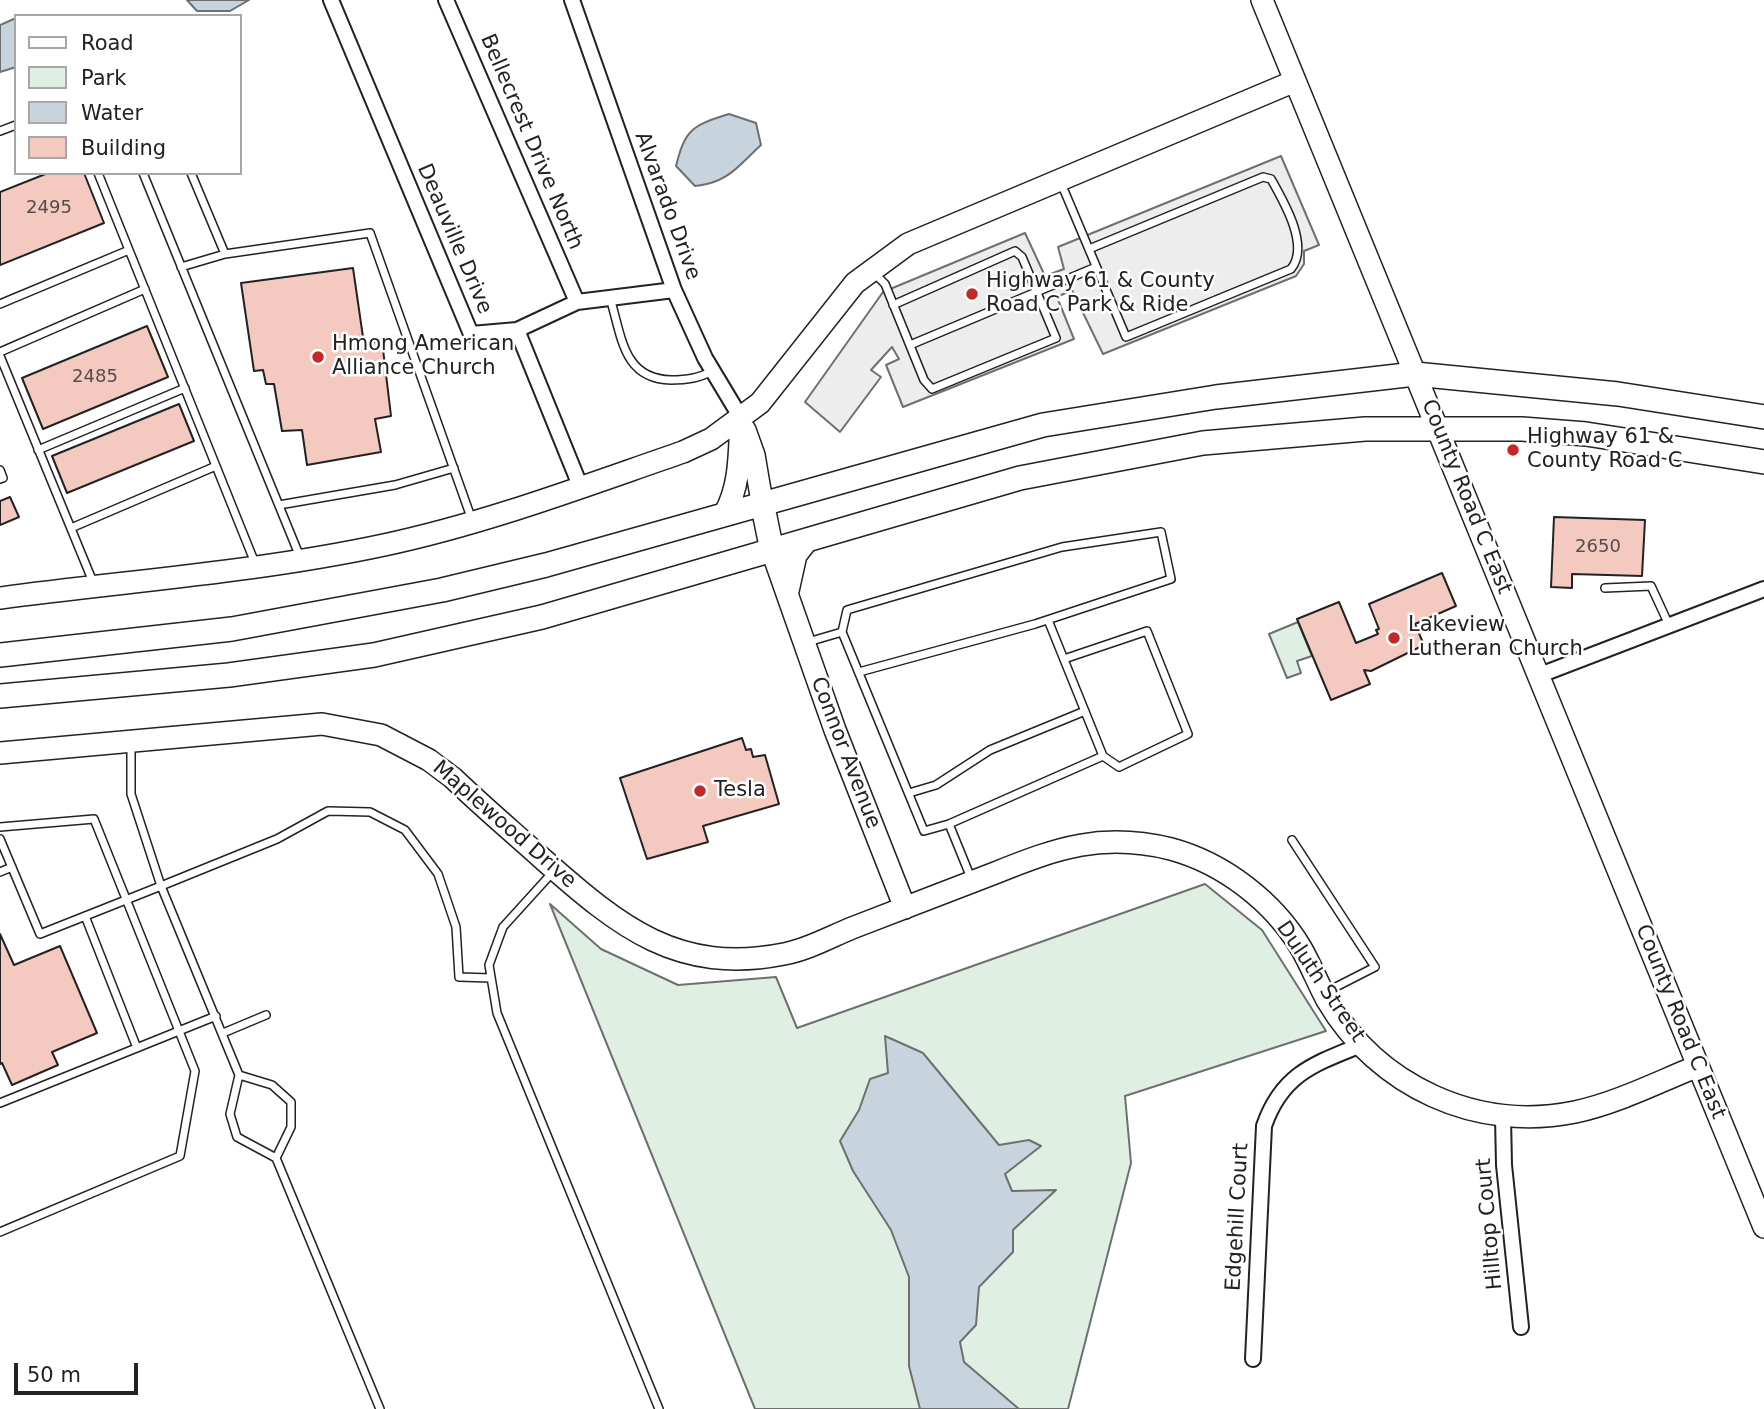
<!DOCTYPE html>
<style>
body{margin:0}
#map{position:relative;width:1764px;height:1409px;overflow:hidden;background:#fff;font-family:"DejaVu Sans",sans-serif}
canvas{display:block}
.legend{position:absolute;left:14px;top:14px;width:228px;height:161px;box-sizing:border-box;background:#fff;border:2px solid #a7a7a7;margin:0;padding:9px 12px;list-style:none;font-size:21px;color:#222}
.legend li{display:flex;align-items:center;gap:14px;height:35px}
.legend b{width:35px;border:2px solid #a7a7a7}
.scale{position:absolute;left:14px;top:1363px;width:124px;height:32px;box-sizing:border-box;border:4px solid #222;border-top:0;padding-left:9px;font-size:21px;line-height:24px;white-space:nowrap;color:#222;-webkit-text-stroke:5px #fff;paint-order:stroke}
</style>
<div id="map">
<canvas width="1764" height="1409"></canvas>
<ul class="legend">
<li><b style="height:9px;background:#fff"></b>Road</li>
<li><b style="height:19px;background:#e0efe3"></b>Park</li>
<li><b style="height:19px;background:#c7d3dd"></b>Water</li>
<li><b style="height:19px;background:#f3c9c0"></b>Building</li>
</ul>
<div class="scale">50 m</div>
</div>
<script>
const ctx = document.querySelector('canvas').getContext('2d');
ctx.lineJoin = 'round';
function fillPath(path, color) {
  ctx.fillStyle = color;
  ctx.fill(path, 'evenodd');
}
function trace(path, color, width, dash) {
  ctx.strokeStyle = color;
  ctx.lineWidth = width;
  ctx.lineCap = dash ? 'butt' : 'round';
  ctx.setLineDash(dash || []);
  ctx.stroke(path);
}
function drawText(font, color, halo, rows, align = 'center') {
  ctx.font = font + ' "DejaVu Sans",sans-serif';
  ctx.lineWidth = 5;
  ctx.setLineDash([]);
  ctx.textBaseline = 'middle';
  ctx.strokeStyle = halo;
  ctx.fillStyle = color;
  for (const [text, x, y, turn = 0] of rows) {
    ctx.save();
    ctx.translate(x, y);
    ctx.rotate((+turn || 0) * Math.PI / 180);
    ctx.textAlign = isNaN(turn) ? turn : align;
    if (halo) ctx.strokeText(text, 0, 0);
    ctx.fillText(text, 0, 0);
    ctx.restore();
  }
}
const green = new Path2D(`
 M 1298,622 L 1312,656 L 1297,661 L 1301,673 L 1287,678 L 1269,634 Z
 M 1205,884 L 1262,930 L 1326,1031 L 1125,1096 L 1131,1163 L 1068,1409 L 755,1409 L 550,904 L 601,949 L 678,985 L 776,977 L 797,1028 Z`);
const parking = new Path2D(`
 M 1281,156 L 1319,245 L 1304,251 L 1304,264 L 1296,276 L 1103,354 L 1072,290 L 1057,297 L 1074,339 L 903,407 L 886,365 L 899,359 L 892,347 L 871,370 L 881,377 L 840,432 L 805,402 L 883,292 L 1025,233 L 1045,276 L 1064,269 L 1058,247 Z`);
const water = new Path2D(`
 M 187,0 L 249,0 L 230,11 L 197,11 Z
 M 16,18 L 16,67 L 0,72 L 0,25 Z
 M 729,114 L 756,123 L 761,145 C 738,166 728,183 695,186 L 676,166 C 685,129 693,125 729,114 Z
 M 885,1036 L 923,1053 L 999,1145 L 1029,1140 L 1041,1146 L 1005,1174 L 1012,1191 L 1056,1190 L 1013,1230 L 1013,1252 L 979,1287 L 976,1325 L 960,1342 L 964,1362 L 1019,1409 L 920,1409 L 909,1366 L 909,1277 L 891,1230 L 853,1171 L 840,1141 L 859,1110 L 870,1079 L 888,1073 Z`);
const building = new Path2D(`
 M 48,173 L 84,173 L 104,223 L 0,265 L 0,192 Z
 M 353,268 L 364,344 L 382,341 L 391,416 L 375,419 L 381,452 L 307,465 L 302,430 L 282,431 L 274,384 L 266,384 L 263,370 L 254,371 L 241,283 Z
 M 147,326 L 168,377 L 43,429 L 22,378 Z
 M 179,404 L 194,441 L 67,493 L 52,456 Z
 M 10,497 L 19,517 L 0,525 L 0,501 Z
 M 1554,517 L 1645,520 L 1642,576 L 1572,574 L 1572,588 L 1551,587 Z
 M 1442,573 L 1456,606 L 1415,624 L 1424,645 L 1371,671 L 1364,670 L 1370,684 L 1331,700 L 1297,619 L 1339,602 L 1356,643 L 1378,634 L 1376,630 L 1379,629 L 1369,604 Z
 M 742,738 L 746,750 L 751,749 L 753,757 L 765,755 L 779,804 L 703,826 L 708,842 L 647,859 L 620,778 Z
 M 0,934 L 14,965 L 60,946 L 97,1033 L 52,1052 L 58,1065 L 12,1085 L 2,1063 L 0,1064 Z`);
const lane = new Path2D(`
 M 0,131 L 16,125
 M 98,173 L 255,563
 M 143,173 L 300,557
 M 191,173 L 225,254 L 370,233 L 472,520
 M 1061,183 L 1126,337 L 1291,269 C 1310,246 1284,202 1271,179 L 1263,177 L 1089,249
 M 181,267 L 225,254
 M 874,273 L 885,284 L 924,380 L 932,389 L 1056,338 L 1022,257 L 1015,251 L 893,305
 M 610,298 C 622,337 623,379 671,380 C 688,380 698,378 713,371
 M 0,304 L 129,250
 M 910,345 L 1096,267
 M 0,352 L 145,289
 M 0,356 L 93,582
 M 38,450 L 185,388
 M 0,470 L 3,478 L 0,479
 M 279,505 L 395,485 L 454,468
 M 71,528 L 216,466
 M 1605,588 L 1651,586 L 1669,625
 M 1048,620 L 1103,756 L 1119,767 L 1188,734 L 1147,631 L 1064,659
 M 842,632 L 847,610 L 1062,547 L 1161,532 L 1171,579 L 1035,624 L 859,672
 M 808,642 L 842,632 L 924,831 L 949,824 L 1103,756
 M 909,793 L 936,785 L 990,750 L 1085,711
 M 949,824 L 971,878
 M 0,827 L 94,819 L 195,1071 L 180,1156 L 0,1232
 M 0,839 L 40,934 L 161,886 L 131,794 L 131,744
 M 1292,840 L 1375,967 L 1324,993
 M 0,872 L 12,867
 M 552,873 L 503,927 L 489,965 L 497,1013 L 659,1409
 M 85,916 L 137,1048
 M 223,1033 L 266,1015
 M 239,1075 L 272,1085 L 291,1102 L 291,1127 L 276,1158
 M 0,1103 L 216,1016
 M 380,1409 L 276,1158 L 237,1137 L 230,1114 L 239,1075 L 161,886 L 277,839 L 328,811 L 370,812 L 405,830 L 438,874 L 456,927 L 459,977 L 491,978`);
const street = new Path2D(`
 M 331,0 L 471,334 L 517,330 L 577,302 L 674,290
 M 446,0 L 577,302
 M 572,0 L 674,290 L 705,358 L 741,418
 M 517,330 L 581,488
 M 1540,675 L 1764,589
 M 1503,1117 L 1504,1165 L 1521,1327
 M 1253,1359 L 1264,1126 C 1282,1074 1314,1064 1361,1045`);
const secondary = new Path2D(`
 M 1262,0 L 1764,1227
 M 745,430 L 754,455 L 762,502
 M 725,513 C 741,483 739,452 741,418
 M 772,551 L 835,730 L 905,908
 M 788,591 L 796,555 L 807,541
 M 0,598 C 128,581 258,572 384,545 C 487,523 584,486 683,452 L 711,439 L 760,403 L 855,283 L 908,244 L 1295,81
 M 0,753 L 322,724 L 381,735 L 429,760 L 453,778 C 483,807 514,833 545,861 C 620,927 678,975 784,954 C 807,950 830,937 852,928 C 900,910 947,891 995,873 C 1057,848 1102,832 1171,849 C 1223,863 1273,901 1301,948 C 1311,965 1318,984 1327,1000 C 1378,1087 1477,1132 1575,1112 C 1617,1103 1658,1082 1698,1066`);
const primary = new Path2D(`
 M 762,502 L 772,551
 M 0,655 L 232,629 L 442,590 L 546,565 L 1043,425 L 1216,397 L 1415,374 L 1618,394 L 1764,417
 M 0,696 L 229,675 L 374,655 L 542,617 L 1020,478 L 1203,443 L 1365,429 L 1522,429 L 1586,434 L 1764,462`);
const markers = [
 [972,294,7,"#c62828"],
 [318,357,7,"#c62828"],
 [1513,450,7,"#c62828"],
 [1394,638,7,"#c62828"],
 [700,791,7,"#c62828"]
];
const numberNames = [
 ["2495",49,208],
 ["2485",95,377],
 ["2650",1598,547]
];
const streetNames = [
 ["Bellecrest Drive North",531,142,67],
 ["Alvarado Drive",667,206,70],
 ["Deauville Drive",454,239,67],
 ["County Road C East",1466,497,68],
 ["Connor Avenue",845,753,69],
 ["Maplewood Drive",504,825,41],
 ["Duluth Street",1320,982,56],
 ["County Road C East",1680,1022,68],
 ["Edgehill Court",1238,1217,-87],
 ["Hilltop Court",1490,1224,-95]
];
const poiNames = [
 ["Highway 61 & County",986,282],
 ["Road C Park & Ride",986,306],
 ["Hmong American",332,345],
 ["Alliance Church",332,369],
 ["Highway 61 &",1527,438],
 ["County Road C",1527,462],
 ["Lakeview",1408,626],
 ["Lutheran Church",1408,650],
 ["Tesla",714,791]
];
fillPath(green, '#e0efe3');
trace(green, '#6f6f6f', 2);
fillPath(parking, '#ededed');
trace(parking, '#6f6f6f', 2);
fillPath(water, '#c7d3dd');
trace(water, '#6f6f6f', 2);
fillPath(building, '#f3c9c0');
trace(building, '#222', 2);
trace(lane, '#222', 10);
trace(street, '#222', 18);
trace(secondary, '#222', 24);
trace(primary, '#222', 26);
trace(lane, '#fff', 7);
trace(street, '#fff', 14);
trace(secondary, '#fff', 21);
trace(primary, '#fff', 23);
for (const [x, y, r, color] of markers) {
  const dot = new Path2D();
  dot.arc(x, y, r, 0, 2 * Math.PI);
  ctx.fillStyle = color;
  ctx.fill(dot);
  trace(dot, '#fff', 2.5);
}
drawText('18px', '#564c4a', null, numberNames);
drawText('21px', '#222', '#fff', streetNames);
drawText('21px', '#222', '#fff', poiNames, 'left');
</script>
